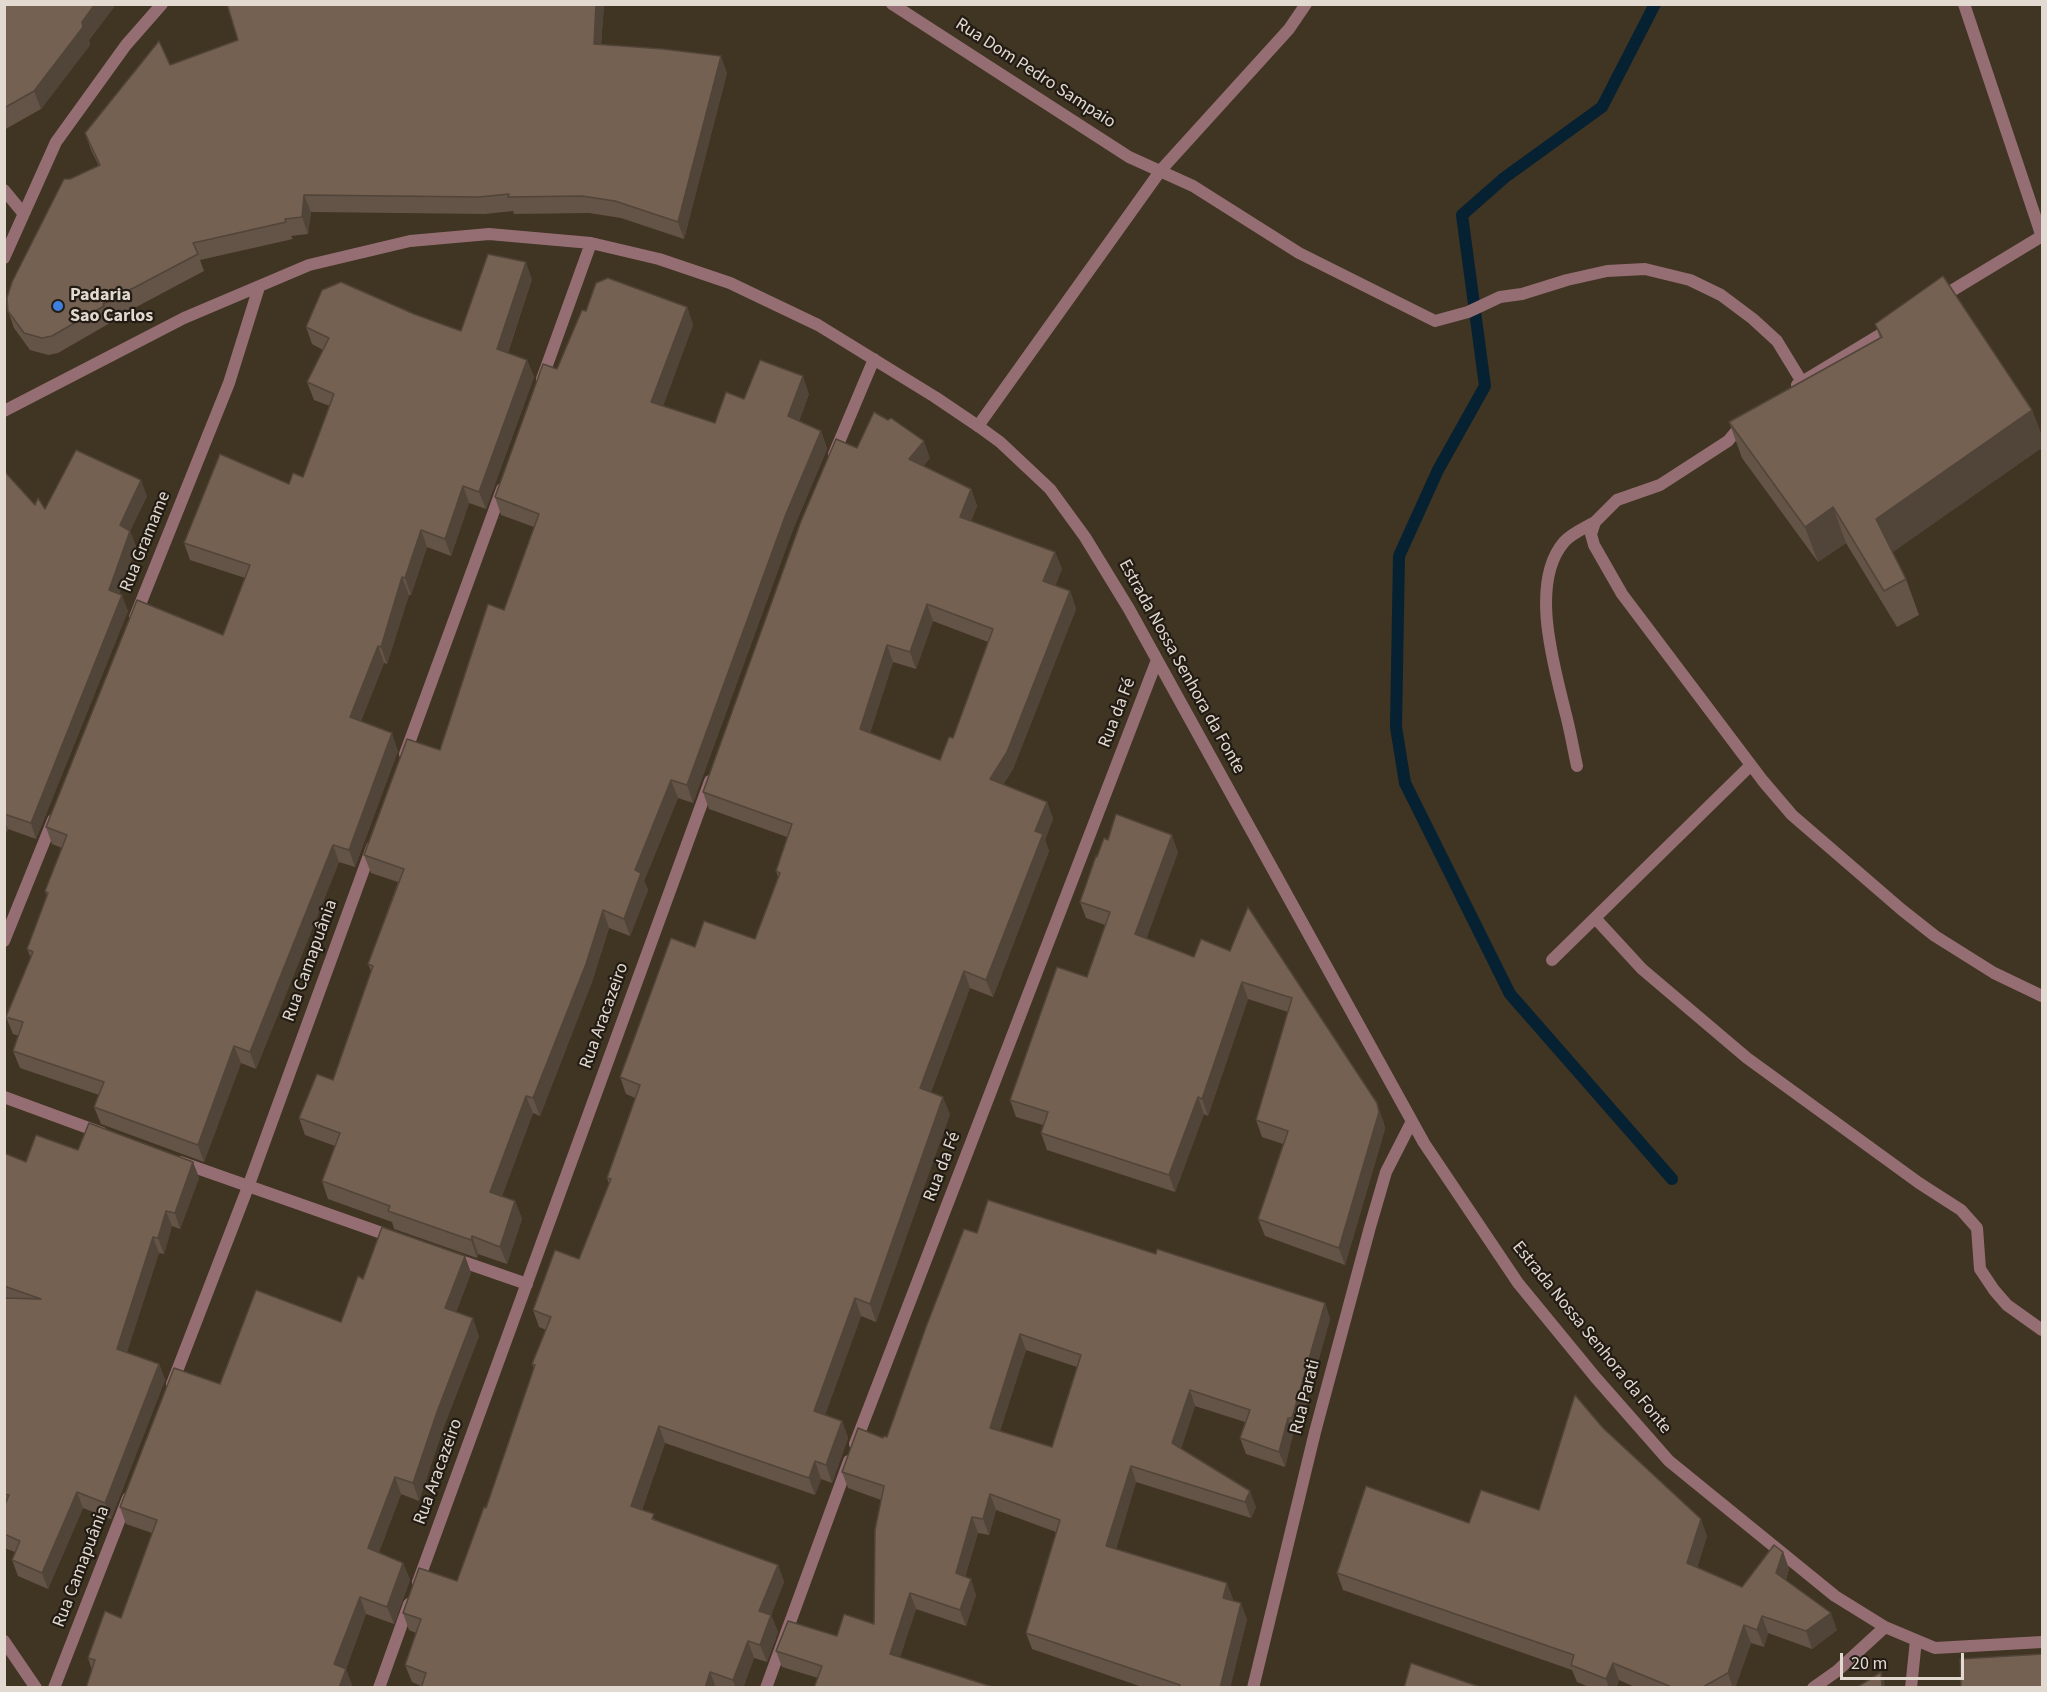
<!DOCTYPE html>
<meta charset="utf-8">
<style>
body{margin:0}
#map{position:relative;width:2047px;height:1692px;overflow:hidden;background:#403422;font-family:"Source Sans 3",sans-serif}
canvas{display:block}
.frame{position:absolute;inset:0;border:6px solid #e2dad0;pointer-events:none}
.scale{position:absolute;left:1840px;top:1653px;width:124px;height:27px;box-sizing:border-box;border:3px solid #e2dad0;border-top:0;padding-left:8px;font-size:18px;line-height:21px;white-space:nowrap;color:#e2dad0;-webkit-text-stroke:4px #221c15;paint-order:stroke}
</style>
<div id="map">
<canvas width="2047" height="1692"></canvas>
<div class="frame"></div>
<div class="scale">20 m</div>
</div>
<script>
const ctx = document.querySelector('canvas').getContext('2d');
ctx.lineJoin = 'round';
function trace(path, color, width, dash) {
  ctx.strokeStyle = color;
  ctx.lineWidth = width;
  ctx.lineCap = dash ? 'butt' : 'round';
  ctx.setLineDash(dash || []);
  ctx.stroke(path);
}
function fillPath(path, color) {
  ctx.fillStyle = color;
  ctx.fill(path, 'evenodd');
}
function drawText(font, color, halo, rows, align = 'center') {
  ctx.font = font + ' "Source Sans 3",sans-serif';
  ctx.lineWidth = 4.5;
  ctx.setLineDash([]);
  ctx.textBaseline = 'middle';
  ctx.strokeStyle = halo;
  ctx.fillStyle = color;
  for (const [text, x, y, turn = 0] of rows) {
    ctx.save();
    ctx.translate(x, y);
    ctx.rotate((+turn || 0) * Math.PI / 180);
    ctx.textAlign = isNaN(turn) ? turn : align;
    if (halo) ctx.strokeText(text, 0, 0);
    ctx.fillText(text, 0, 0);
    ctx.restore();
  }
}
const stream = new Path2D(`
 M 1655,4 L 1602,107 L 1504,178 L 1462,215 L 1485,386 L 1438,470 L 1399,556 L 1396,727 L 1405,783 L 1510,994 L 1672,1179`);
const service = new Path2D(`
 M 892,4 L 1129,157 L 1193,186 L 1299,253 L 1435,321 L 1468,312 L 1500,297 L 1522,294 L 1567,280 L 1607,271 L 1645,269 L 1690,280 L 1721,295 L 1753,319 L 1777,341 L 1802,382
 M 1938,299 L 2042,236
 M 1797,385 L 1893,327
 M 1744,422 L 1728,441 L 1660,485 L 1617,500 L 1595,522 L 1591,534 L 1594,545 L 1622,594 L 1763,781 L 1792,815 L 1902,910 L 1935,936 L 1994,973 L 2042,996
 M 978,426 L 1161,170 L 1289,29 L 1306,4
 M 1577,766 C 1573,748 1570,729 1565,711 C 1554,665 1529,583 1564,542 C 1572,533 1585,528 1595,522
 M 1595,918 L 1642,969 L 1747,1058 L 1919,1183 L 1961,1210 L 1977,1228 L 1980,1269 L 1994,1290 L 2007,1305 L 2042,1330
 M 1552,960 L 1751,765
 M 4,1097 L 102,1133
 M 180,1162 L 396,1238
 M 452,1258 L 527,1284`);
const minor = new Path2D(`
 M 1964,4 L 2042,237
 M 4,190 L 23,213
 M 4,258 L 56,142 L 126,45 L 162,4
 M 542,379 L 591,243
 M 4,411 L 184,318 L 309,265 L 410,241 L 489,234 L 591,243 L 659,259 L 730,283 L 818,325 L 935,397 L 978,426 L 1000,442 L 1050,489 L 1085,537 L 1129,609 L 1424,1143 L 1518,1283 L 1596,1378 L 1669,1461 L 1835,1596 L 1885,1627 L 1935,1648 L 2042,1642
 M 834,454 L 874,359
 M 135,617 L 229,383 L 259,287
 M 405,754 L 502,489
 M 4,941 L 53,820
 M 172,1384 L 248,1187 L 372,847
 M 855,1444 L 1157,660
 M 418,1582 L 710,781
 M 4,1641 L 36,1688
 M 54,1688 L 128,1498
 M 379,1688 L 409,1604
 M 766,1688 L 849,1461
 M 1253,1688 L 1315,1432 L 1370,1227 L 1386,1172 L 1412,1121
 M 1813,1688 L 1837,1671 L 1885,1627
 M 1911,1688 L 1916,1640`);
const wall = new Path2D(`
 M 4,4 L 114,7 L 89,40 L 90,45 L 41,109 L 4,130 Z
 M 227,4 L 604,4 L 601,45 L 727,73 L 684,239 L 621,218 L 589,213 L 514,214 L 513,211 L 485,214 L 311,212 L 308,234 L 291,236 L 293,239 L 200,260 L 204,271 L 110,321 L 110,323 L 58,353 L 48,355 L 30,350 L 14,328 L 8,311 L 70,179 L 99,166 L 91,150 L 85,133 L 170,65 L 238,40 Z
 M 532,279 L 508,353 L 527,360 L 534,377 L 486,509 L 469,503 L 451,556 L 427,547 L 411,595 L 409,595 L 387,664 L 384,663 L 361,721 L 398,751 L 355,867 L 339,862 L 256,1069 L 241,1063 L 204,1162 L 101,1124 L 94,1107 L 99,1095 L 20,1068 L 13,1051 L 19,1036 L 13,1034 L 6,1017 L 31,958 L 27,949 L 47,896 L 45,891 L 62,848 L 52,844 L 46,827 L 223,635 L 245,578 L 190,560 L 184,543 L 303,477 L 330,406 L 314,400 L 307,382 L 323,350 L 312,344 L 306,327 L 414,314 L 461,331 Z
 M 687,307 L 693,325 L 663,406 L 715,423 L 744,399 L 809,394 L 799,421 L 821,431 L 827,449 L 792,532 L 693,803 L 678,798 L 644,881 L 648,890 L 630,936 L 609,928 L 592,982 L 540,1116 L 533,1113 L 502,1196 L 515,1201 L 522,1219 L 507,1264 L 478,1254 L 477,1258 L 394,1229 L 392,1222 L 328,1199 L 322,1181 L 335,1146 L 305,1135 L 299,1118 L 333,1080 L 371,971 L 368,964 L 398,882 L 371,873 L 364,855 L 440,750 L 504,610 L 534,527 L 501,515 L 495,497 L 586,311 Z
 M 1875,324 L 2032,410 L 2043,439 L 2043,447 L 1892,552 L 1906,579 L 1919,615 L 1897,627 L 1846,543 L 1818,562 L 1742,458 L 1729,422 L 1880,338 Z
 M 857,448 L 930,458 L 923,466 L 971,489 L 977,506 L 971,521 L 1055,552 L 1062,569 L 1055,586 L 1070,591 L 1076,609 L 1013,769 L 1003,785 L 1047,802 L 1053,819 L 1045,840 L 1049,851 L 993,997 L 970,988 L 931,1092 L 950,1114 L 876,1322 L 861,1316 L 825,1415 L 842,1421 L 848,1438 L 832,1483 L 821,1479 L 815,1495 L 665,1443 L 642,1510 L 656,1520 L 778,1565 L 784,1582 L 771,1615 L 778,1632 L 767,1662 L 754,1658 L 743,1688 L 421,1688 L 421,1686 L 412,1682 L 405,1665 L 416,1633 L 409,1630 L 403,1613 L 457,1581 L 486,1508 L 534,1368 L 532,1364 L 546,1330 L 539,1327 L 533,1310 L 579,1259 L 609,1184 L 607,1178 L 635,1098 L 626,1094 L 620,1077 L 695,947 L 755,939 L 778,877 L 776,871 L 787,837 L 709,809 L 703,792 ZM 933,621 L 988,642 L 953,738 L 940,760 L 870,733 L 893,662 L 916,669 Z
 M 4,471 L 35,505 L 45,509 L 147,496 L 130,531 L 136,547 L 119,594 L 128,611 L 36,839 L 8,829 L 4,837 Z
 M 1108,840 L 1178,852 L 1146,939 L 1194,957 L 1230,951 L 1248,907 L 1383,1120 L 1385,1129 L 1345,1265 L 1265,1236 L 1258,1219 L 1283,1144 L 1262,1137 L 1256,1120 L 1288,1012 L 1248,999 L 1208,1116 L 1204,1114 L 1175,1192 L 1047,1150 L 1041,1133 L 1043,1125 L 1016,1117 L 1010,1100 L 1087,977 L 1105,925 L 1086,918 L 1080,902 Z
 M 78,1150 L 193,1162 L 199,1178 L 180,1229 L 172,1226 L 164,1254 L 159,1253 L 127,1352 L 159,1364 L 165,1380 L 111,1519 L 83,1508 L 48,1589 L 18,1576 L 12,1560 L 15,1552 L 4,1548 L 4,1153 L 26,1162 Z
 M 977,1233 L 1156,1254 L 1325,1303 L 1330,1319 L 1298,1434 L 1293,1434 L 1285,1467 L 1246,1454 L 1240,1438 L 1245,1422 L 1195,1406 L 1181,1448 L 1256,1507 L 1251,1518 L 1136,1482 L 1116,1549 L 1233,1599 L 1233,1601 L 1247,1619 L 1230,1688 L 1145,1688 L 1032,1649 L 1026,1633 L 1056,1532 L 996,1510 L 989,1535 L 978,1533 L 965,1577 L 976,1595 L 966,1626 L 916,1609 L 900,1657 L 818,1678 L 782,1667 L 776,1651 L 837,1636 L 874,1624 L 881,1500 L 848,1488 L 842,1472 L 883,1438 L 887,1437 ZM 1026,1350 L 1077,1367 L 1052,1447 L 1000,1431 Z
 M 465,1256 L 471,1273 L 456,1312 L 479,1336 L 443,1429 L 419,1501 L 401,1494 L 379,1552 L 403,1563 L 410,1580 L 394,1624 L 366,1614 L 346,1669 L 352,1686 L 92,1670 L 88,1658 L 121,1618 L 152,1533 L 126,1524 L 120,1507 L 220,1384 L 341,1322 L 363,1279 Z
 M 1603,1428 L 1707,1536 L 1697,1568 L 1742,1587 L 1783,1552 L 1789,1569 L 1786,1580 L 1837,1630 L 1812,1649 L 1768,1633 L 1764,1647 L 1751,1643 L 1735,1688 L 1637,1688 L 1619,1680 L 1616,1688 L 1591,1688 L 1577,1682 L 1572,1670 L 1343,1590 L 1337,1573 L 1469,1523 L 1539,1510 Z`);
const shadedWall = new Path2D(`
 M 95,4 L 113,4 L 114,7 L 89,40 L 90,45 L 41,109 L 34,91 Z
 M 596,4 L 604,4 L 600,61 L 594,44 Z
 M 721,56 L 727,73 L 684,239 L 678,222 Z
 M 304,195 L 311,212 L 308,234 L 302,217 Z
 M 526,262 L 532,279 L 503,367 L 497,349 Z
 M 687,307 L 693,325 L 658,420 L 651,402 Z
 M 527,360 L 534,377 L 486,509 L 479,492 Z
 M 803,376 L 809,394 L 794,434 L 788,416 Z
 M 2032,410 L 2043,439 L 2043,447 L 1889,555 L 1876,519 Z
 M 821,431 L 827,449 L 792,532 L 693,803 L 687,785 L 786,514 Z
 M 924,441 L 930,458 L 915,477 L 909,459 Z
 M 141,480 L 147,496 L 125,541 L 120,525 Z
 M 463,486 L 469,503 L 451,556 L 445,539 Z
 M 971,489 L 977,506 L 966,534 L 960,517 Z
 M 1833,507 L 1846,543 L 1818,562 L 1805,527 Z
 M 421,530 L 427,547 L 411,595 L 405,578 Z
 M 130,531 L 136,547 L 115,606 L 109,590 Z
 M 1055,552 L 1062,569 L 1050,598 L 1043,581 Z
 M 402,577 L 409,595 L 387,664 L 381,647 Z
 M 1070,591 L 1076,609 L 1013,769 L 996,796 L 990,779 Z
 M 122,595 L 128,611 L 36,839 L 31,823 Z
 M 927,604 L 933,621 L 916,669 L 910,652 Z
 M 887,645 L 893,662 L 866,746 L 860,729 Z
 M 378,646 L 384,663 L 356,734 L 350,717 Z
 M 392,733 L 398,751 L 355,867 L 349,850 Z
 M 671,780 L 678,798 L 644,881 L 648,890 L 630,936 L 624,919 L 635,870 Z
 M 1047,802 L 1053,819 L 1045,840 L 1049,851 L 993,997 L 986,980 L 1035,831 Z
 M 4,820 L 8,829 L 4,837 Z
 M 1172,835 L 1178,852 L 1142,951 L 1135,934 Z
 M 333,845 L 339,862 L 256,1069 L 250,1052 Z
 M 603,910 L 609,928 L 592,982 L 540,1116 L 533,1098 Z
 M 964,971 L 970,988 L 926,1105 L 920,1088 Z
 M 1242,982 L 1248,999 L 1208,1116 L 1202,1099 Z
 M 234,1046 L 241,1063 L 204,1162 L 198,1145 Z
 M 526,1096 L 533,1113 L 497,1210 L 490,1192 Z
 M 943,1097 L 950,1114 L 876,1322 L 870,1304 Z
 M 1198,1097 L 1204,1114 L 1175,1192 L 1169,1175 Z
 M 1377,1103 L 1383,1120 L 1385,1129 L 1345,1265 L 1339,1248 Z
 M 193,1162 L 199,1178 L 180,1229 L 175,1213 Z
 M 515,1201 L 522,1219 L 507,1264 L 500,1247 Z
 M 166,1211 L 172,1226 L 164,1254 L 158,1238 Z
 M 472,1236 L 478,1254 L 477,1258 L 471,1240 Z
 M 153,1237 L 159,1253 L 123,1365 L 117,1349 Z
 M 465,1256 L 471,1273 L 451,1326 L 445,1308 Z
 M 855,1298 L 861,1316 L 820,1429 L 814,1411 Z
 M 1325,1303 L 1330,1319 L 1298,1434 L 1292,1418 Z
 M 473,1318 L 479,1336 L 443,1429 L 419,1501 L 413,1483 L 437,1412 Z
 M 1020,1334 L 1026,1350 L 996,1444 L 990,1428 Z
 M 159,1364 L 165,1380 L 111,1519 L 105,1503 Z
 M 1190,1390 L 1195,1406 L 1178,1459 L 1172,1443 Z
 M 1288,1418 L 1293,1434 L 1285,1467 L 1279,1452 Z
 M 842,1421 L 848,1438 L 832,1483 L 826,1465 Z
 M 659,1426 L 665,1443 L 637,1523 L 631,1506 Z
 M 815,1461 L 821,1479 L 815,1495 L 809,1478 Z
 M 1131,1466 L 1136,1482 L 1112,1562 L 1106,1546 Z
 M 395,1477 L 401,1494 L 374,1565 L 368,1548 Z
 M 1250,1491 L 1256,1507 L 1251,1518 L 1245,1502 Z
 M 77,1492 L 83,1508 L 48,1589 L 42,1573 Z
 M 990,1494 L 996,1510 L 989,1535 L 983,1519 Z
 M 972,1517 L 978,1533 L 961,1589 L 956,1573 Z
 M 1701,1519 L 1707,1536 L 1693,1580 L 1687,1563 Z
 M 1783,1552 L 1789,1569 L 1783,1590 L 1776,1573 Z
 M 403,1563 L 410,1580 L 394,1624 L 387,1607 Z
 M 778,1565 L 784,1582 L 766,1629 L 759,1611 Z
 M 971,1579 L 976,1595 L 966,1626 L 960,1610 Z
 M 1227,1583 L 1233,1599 L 1229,1614 L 1223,1598 Z
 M 910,1593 L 916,1609 L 896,1670 L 890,1654 Z
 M 360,1597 L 366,1614 L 341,1682 L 334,1664 Z
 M 1241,1603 L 1247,1619 L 1230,1688 L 1220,1688 Z
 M 1831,1613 L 1837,1630 L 1812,1649 L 1806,1631 Z
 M 771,1615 L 778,1632 L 767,1662 L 760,1645 Z
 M 1762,1616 L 1768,1633 L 1764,1647 L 1757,1630 Z
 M 1744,1625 L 1751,1643 L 1735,1688 L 1733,1688 L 1728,1673 Z
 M 748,1641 L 754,1658 L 743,1688 L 735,1688 L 733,1680 Z
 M 1613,1663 L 1619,1680 L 1616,1688 L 1609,1688 L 1606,1679 Z
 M 346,1669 L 352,1686 L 352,1688 L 339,1688 Z
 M 710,1672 L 716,1688 L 705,1688 Z
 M 1881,1672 L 1884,1681 L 1885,1688 L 1882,1688 Z`);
const building = new Path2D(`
 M 4,4 L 95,4 L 82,22 L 83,27 L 34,91 L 4,108 Z
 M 227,4 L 596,4 L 594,44 L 663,49 L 721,56 L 678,222 L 615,201 L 582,196 L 508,197 L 509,194 L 479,197 L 304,195 L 302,217 L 285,219 L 286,222 L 193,243 L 198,254 L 103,304 L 104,306 L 52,336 L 42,338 L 24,333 L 8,311 L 7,298 L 12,282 L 64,179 L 70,179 L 100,165 L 85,133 L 159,41 L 170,65 L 238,40 Z
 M 488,254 L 526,262 L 497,349 L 527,360 L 479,492 L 463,486 L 445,539 L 421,530 L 405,578 L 402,577 L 381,647 L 378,646 L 350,717 L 392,733 L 349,850 L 333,845 L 250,1052 L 234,1046 L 198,1145 L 94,1107 L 104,1082 L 13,1051 L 23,1022 L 6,1017 L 33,952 L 27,949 L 48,893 L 45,891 L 67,835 L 46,827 L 137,600 L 223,635 L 250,565 L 184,543 L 220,454 L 289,484 L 293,473 L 303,477 L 334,394 L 307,382 L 329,338 L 306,327 L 322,290 L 341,282 L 414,314 L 461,331 Z
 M 1943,276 L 2032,410 L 1876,519 L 1906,579 L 1884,591 L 1833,507 L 1805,527 L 1729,422 L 1882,337 L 1875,324 Z
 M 608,278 L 687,307 L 651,402 L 715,423 L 726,392 L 744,399 L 760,360 L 803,376 L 788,416 L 821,431 L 786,514 L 687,785 L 671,780 L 635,870 L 641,873 L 624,919 L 603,910 L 586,964 L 533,1098 L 526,1096 L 490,1192 L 515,1201 L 500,1247 L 472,1236 L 471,1240 L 388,1211 L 390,1206 L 322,1181 L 340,1133 L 299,1118 L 317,1074 L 333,1080 L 373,966 L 368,964 L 404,869 L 364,855 L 407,739 L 440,750 L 488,604 L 504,610 L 539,514 L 495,497 L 543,364 L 557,369 L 582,310 L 586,311 L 596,283 Z
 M 874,412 L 888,420 L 891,418 L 924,441 L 909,459 L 971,489 L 960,517 L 1055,552 L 1043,581 L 1070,591 L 1007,752 L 990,779 L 1047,802 L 1035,831 L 1043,834 L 986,980 L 964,971 L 920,1088 L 943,1097 L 870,1304 L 855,1298 L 814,1411 L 842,1421 L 826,1465 L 815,1461 L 809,1478 L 659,1426 L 631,1506 L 654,1514 L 652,1519 L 778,1565 L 759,1611 L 771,1615 L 760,1645 L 748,1641 L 733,1680 L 710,1672 L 705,1688 L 421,1688 L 426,1673 L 405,1665 L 421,1619 L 403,1613 L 419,1568 L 457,1581 L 484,1507 L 486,1508 L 535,1365 L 532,1364 L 551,1317 L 533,1310 L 555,1250 L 579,1259 L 611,1179 L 607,1178 L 640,1085 L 620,1077 L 671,938 L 695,947 L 704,921 L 755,939 L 780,873 L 776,871 L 792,824 L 703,792 L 801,521 L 836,439 L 857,448 ZM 927,604 L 993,629 L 953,738 L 949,737 L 940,760 L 860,729 L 887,645 L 910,652 Z
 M 76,450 L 141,480 L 120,525 L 130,531 L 109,590 L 122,595 L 31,823 L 4,814 L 4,471 L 35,505 L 38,498 L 45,509 Z
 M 1116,814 L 1172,835 L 1135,934 L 1194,957 L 1201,939 L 1230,951 L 1248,907 L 1377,1103 L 1379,1112 L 1339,1248 L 1258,1219 L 1288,1131 L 1256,1120 L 1292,998 L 1242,982 L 1202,1099 L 1198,1097 L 1169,1175 L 1041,1133 L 1048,1112 L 1010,1100 L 1057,967 L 1087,977 L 1110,912 L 1080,902 L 1096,856 L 1097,857 L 1104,838 L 1108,840 Z
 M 89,1123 L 193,1162 L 175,1213 L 166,1211 L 158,1238 L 153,1237 L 117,1349 L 159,1364 L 105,1503 L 77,1492 L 42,1573 L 12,1560 L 20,1541 L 4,1534 L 4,1507 L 9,1495 L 4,1494 L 4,1298 L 41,1299 L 4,1286 L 4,1153 L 26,1162 L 36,1135 L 78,1150 Z
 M 988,1200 L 1156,1254 L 1157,1249 L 1325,1303 L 1292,1418 L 1288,1418 L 1279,1452 L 1240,1438 L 1250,1410 L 1190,1390 L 1172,1443 L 1250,1491 L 1245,1502 L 1131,1466 L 1106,1546 L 1227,1583 L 1223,1598 L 1241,1603 L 1220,1688 L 1179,1688 L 1180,1685 L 1026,1633 L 1060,1520 L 990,1494 L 983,1519 L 972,1517 L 956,1573 L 971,1579 L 960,1610 L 910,1593 L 890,1654 L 996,1688 L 814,1688 L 822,1666 L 776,1651 L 788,1621 L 837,1636 L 844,1614 L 874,1624 L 875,1530 L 884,1486 L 842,1472 L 858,1428 L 883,1438 L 884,1436 L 887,1437 L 926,1327 L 964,1229 L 977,1233 ZM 1020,1334 L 1081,1355 L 1052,1447 L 990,1428 Z
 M 382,1227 L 465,1256 L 445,1308 L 473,1318 L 437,1412 L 413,1483 L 395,1477 L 368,1548 L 403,1563 L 387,1607 L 360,1597 L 334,1664 L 346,1669 L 339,1688 L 86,1688 L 95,1660 L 88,1658 L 105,1611 L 121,1618 L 157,1520 L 120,1507 L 174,1368 L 220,1384 L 256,1290 L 341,1322 L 358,1276 L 363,1279 Z
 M 1575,1395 L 1603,1428 L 1701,1519 L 1687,1563 L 1742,1587 L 1774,1545 L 1783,1552 L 1776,1573 L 1831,1613 L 1806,1631 L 1762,1616 L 1757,1630 L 1744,1625 L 1728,1673 L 1701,1688 L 1674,1688 L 1613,1663 L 1606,1679 L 1571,1665 L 1574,1655 L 1337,1573 L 1366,1486 L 1469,1523 L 1481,1490 L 1539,1510 Z
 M 2043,1654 L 2043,1688 L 1961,1688 L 1960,1659 Z
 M 1411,1663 L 1483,1688 L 1404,1688 Z
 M 1881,1672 L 1882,1688 L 1856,1688 Z`);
const markers = [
 [58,306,6,"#3f7fe0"]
];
const streetNames = [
 ["Rua Dom Pedro Sampaio",1035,74,33],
 ["Rua Gramame",146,542,-68],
 ["Estrada Nossa Senhora da Fonte",1181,667,61],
 ["Rua da Fé",1118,713,-69],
 ["Rua Camapuânia",311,961,-70],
 ["Rua Aracazeiro",605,1016,-70],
 ["Rua da Fé",943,1167,-69],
 ["Estrada Nossa Senhora da Fonte",1591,1338,51],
 ["Rua Parati",1306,1397,-76],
 ["Rua Aracazeiro",439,1472,-70],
 ["Rua Camapuânia",82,1567,-69]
];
const poiNames = [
 ["Padaria",70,296],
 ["Sao Carlos",70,317]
];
trace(stream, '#062131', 12);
trace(service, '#956e73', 12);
trace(minor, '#956e73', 12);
fillPath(wall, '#645347');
fillPath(shadedWall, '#514439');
fillPath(building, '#746152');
trace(building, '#514439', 1.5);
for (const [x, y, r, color] of markers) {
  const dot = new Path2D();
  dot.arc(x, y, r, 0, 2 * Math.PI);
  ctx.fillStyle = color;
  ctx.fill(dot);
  trace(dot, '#221c15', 2);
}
drawText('18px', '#e2dad0', '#221c15', streetNames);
drawText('bold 18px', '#e2dad0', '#221c15', poiNames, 'left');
</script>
